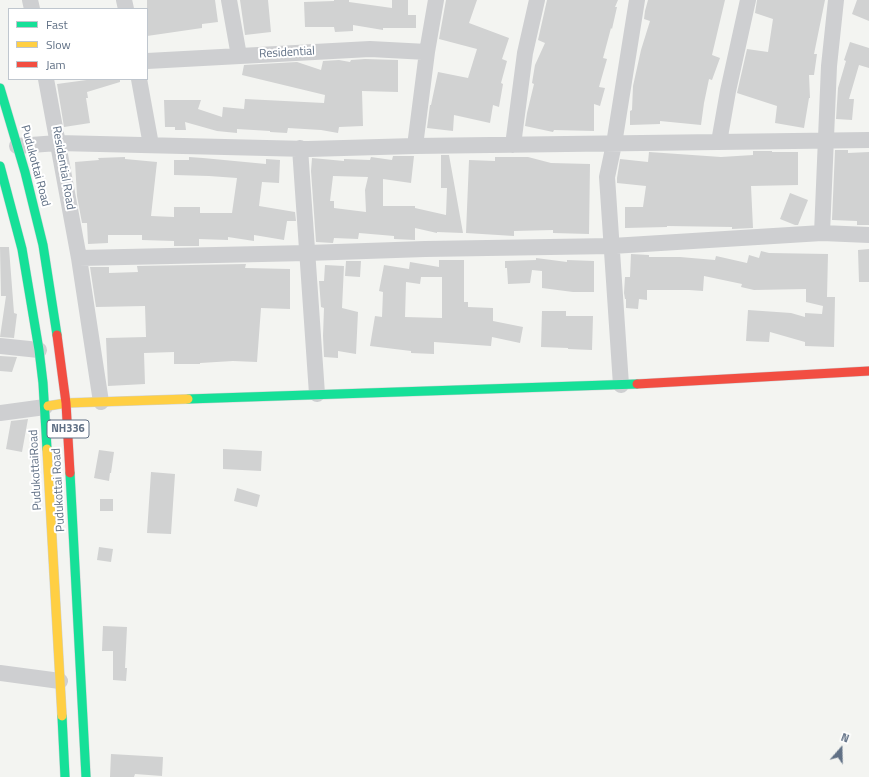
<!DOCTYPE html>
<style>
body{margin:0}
#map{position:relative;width:869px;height:777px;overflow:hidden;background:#f3f4f1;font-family:"Titillium Web",sans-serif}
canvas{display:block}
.legend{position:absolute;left:8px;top:8px;width:140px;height:72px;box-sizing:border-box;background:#fff;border:1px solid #bfc6ce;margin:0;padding:5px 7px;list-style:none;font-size:12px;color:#607085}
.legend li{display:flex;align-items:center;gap:8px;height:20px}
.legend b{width:20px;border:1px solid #bfc6ce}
.north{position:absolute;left:821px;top:729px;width:40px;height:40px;-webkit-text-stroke:3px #fff;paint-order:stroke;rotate:20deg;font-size:11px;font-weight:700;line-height:16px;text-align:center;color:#607085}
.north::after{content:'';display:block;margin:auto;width:14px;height:18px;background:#607085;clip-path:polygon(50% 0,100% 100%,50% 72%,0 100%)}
</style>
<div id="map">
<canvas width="869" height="777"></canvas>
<ul class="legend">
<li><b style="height:5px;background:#16e098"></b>Fast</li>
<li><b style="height:5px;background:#ffcf43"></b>Slow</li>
<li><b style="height:5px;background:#f24e42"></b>Jam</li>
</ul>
<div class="north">N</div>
</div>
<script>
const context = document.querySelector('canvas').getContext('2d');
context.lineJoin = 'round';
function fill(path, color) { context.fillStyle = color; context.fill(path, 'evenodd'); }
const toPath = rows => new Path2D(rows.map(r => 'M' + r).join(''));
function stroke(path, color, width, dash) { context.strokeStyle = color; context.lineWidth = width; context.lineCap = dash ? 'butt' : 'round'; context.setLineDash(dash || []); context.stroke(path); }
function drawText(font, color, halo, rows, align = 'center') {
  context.font = font + ' "Titillium Web",sans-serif'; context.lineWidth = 4; context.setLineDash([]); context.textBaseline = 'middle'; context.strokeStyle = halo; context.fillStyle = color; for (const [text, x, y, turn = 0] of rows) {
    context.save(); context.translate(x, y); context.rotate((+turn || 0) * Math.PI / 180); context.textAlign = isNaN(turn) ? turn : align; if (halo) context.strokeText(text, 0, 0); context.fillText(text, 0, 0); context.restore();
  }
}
const building = toPath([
 [147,0,215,0,218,22,202,24,202,28,147,36],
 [240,0,268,0,271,32,245,35],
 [334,0,349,0,349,2,392,8,392,0,408,0,408,15,416,15,416,28,383,28,383,30,353,25,353,31,335,32,334,27,305,27,304,2,334,1],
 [446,0,477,0,469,23,509,38,502,59,507,61,501,83,503,84,499,107,493,105,490,123,454,115,453,131,427,128,430,105,431,105,438,72,468,78,477,49,439,39],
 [547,0,618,0,615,7,617,7,612,29,611,28,603,58,607,59,599,87,605,88,600,106,594,104,594,131,554,130,553,132,525,126,527,113,534,84,532,83,535,65,545,43,538,40],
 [648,0,725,0,712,55,720,58,712,80,709,79,704,103,701,125,660,121,660,124,630,125,630,111,632,110,633,86,641,50,650,21,644,19,645,11],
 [757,0,825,0,814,54,817,54,814,75,809,75,810,98,809,98,804,128,775,123,777,106,737,93,747,49,768,52,773,19,755,13],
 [857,0,869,0,869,21,852,14],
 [850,42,869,48,869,68,859,65,849,99,854,99,852,120,836,119,838,88,846,61,844,60],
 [365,59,398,60,398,92,362,91,363,126,339,127,338,133,321,130,288,128,287,133,270,132,270,131,237,129,237,133,217,131,185,122,186,130,175,130,175,127,165,127,164,100,201,100,198,109,222,117,223,107,244,109,245,99,324,103,325,95,242,75,244,65,297,62,321,70,323,61,339,60,350,62,351,60],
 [94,79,120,79,120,82,87,92,88,98,86,98,90,123,64,127,57,84],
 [835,150,848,150,848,153,869,152,869,225,857,225,857,221,832,220],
 [753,151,772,151,772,152,798,152,798,185,751,186,753,228,732,229,732,227,667,226,667,227,625,228,625,207,643,207,646,186,617,183,617,178,620,159,648,162,649,152,721,157,753,155],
 [441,155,449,155,463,233,437,232,437,233,415,228,415,240,394,239,394,236,359,233,358,239,334,238,333,243,316,242,311,171,312,158,344,161,344,159,370,160,371,157,392,160,393,156,414,156,411,183,383,179,383,206,415,206,415,208,446,215,447,188,441,188],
 [333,176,368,177,365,190,366,212,334,208,334,201,330,201],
 [125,157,125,159,157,162,151,216,174,217,174,207,200,207,200,213,232,213,237,178,209,176,174,175,174,160,189,160,189,157,203,158,266,164,266,159,280,160,279,183,262,182,259,206,295,212,296,221,287,221,284,240,254,235,254,241,228,237,228,240,199,239,199,246,174,246,174,241,142,240,142,235,108,235,108,243,88,244,87,223,82,223,77,196,75,162,99,160,98,158],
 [495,157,528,157,551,163,590,164,589,234,553,233,553,230,514,231,514,236,466,233,469,160,495,161],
 [790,193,808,200,798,225,795,225,780,219],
 [0,247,9,247,9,248,14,313,17,314,14,338,0,337,6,296,1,296],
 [869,249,869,282,859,282,858,250],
 [761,251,769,253,828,254,827,297,835,297,834,347,805,346,805,342,770,332,769,342,746,341,748,310,791,313,805,317,805,313,822,314,823,306,806,302,806,289,754,290,741,287,742,284,704,276,703,291,689,290,647,290,647,300,639,299,638,309,626,308,626,299,625,299,624,293,625,277,630,277,631,254,649,255,649,257,680,257,715,260,716,256,747,263,749,255,759,258],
 [536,258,567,262,567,260,594,261,594,292,573,292,542,288,542,271,532,270,530,283,508,284,507,268,505,268,505,261,536,260],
 [439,260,464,260,464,302,468,302,468,307,493,308,493,321,523,327,520,343,492,337,491,346,434,342,434,354,411,353,411,351,370,346,375,316,382,317,383,292,379,291,384,265,409,269,410,262,439,267],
 [421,277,442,277,442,318,405,317,406,282,420,284],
 [346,261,361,261,360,277,345,276],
 [246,264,245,268,290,269,290,309,261,308,257,362,233,361,200,363,200,364,174,364,174,352,144,353,145,384,108,386,106,338,146,337,145,306,96,307,90,267,109,267,109,273,138,272,137,266],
 [325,265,344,266,342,308,358,312,356,354,338,351,338,358,324,357,323,336,324,308,321,307,319,281,324,281],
 [542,311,566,311,566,316,593,316,592,350,568,349,568,348,541,347],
 [0,356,17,357,12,372,0,371],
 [28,419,22,452,6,449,11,421],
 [223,449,262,451,261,471,223,469],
 [99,450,114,452,111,473,110,473,109,481,94,478],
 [151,472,175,474,171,534,147,533],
 [237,488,260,495,257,507,234,501],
 [100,499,113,499,113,511,100,511],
 [99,547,113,549,111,562,97,560],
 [103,626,127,627,125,668,127,668,126,681,113,680,113,651,102,651],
 [111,754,163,757,162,776,135,774,134,777,110,777]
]);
const street = toPath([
 [30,0,32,9],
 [124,0,126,9],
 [229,0,239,56],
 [147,61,370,49,427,52],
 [46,79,79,258,101,402],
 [139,79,151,145],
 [719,142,728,91,748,0],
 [513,145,525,53,537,0],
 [17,146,58,143,308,149,415,146,869,140],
 [415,146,427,52,436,0],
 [300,148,317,394],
 [822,233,829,66,836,0],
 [79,258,307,253,425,249,612,246,822,233,869,235],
 [0,346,39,350],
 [621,385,607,177,614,144,637,0],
 [0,413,45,407],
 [0,673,60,681]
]);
const fast = toPath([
 [0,88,25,172,43,245,57,335],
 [0,166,22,249,39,350,43,383,47,449],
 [188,399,637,384],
 [70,473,86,777],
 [62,716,65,777]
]);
const slow = toPath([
 [48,406,66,403,188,399],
 [47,449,62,716]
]);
const jam = toPath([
 [57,335,66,403,70,473],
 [637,384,869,371]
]);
const shields = [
 [68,429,42]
];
const shieldNames = [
 ["NH336",68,429]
];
const streetNames = [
 ["Residential",287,53,-3],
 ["Pudukottai Road",35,166,75],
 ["Residential Road",63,168,80],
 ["PudukottaiRoad",36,470,-93],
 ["Pudukottai Road",59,490,-93]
];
fill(building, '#d1d2d2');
stroke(fast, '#cfd2d3', 10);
stroke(slow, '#cfd2d3', 10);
stroke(jam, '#cfd2d3', 10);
stroke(street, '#cecfd1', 16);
stroke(fast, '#16e098', 9);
stroke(slow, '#ffcf43', 9);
stroke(jam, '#f24e42', 9);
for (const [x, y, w] of shields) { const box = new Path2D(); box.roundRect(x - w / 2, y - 9, w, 18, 3); context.fillStyle = '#fff'; context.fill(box); stroke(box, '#607085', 1); }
drawText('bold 11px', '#607085', null, shieldNames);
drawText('12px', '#607085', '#fff', streetNames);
</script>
